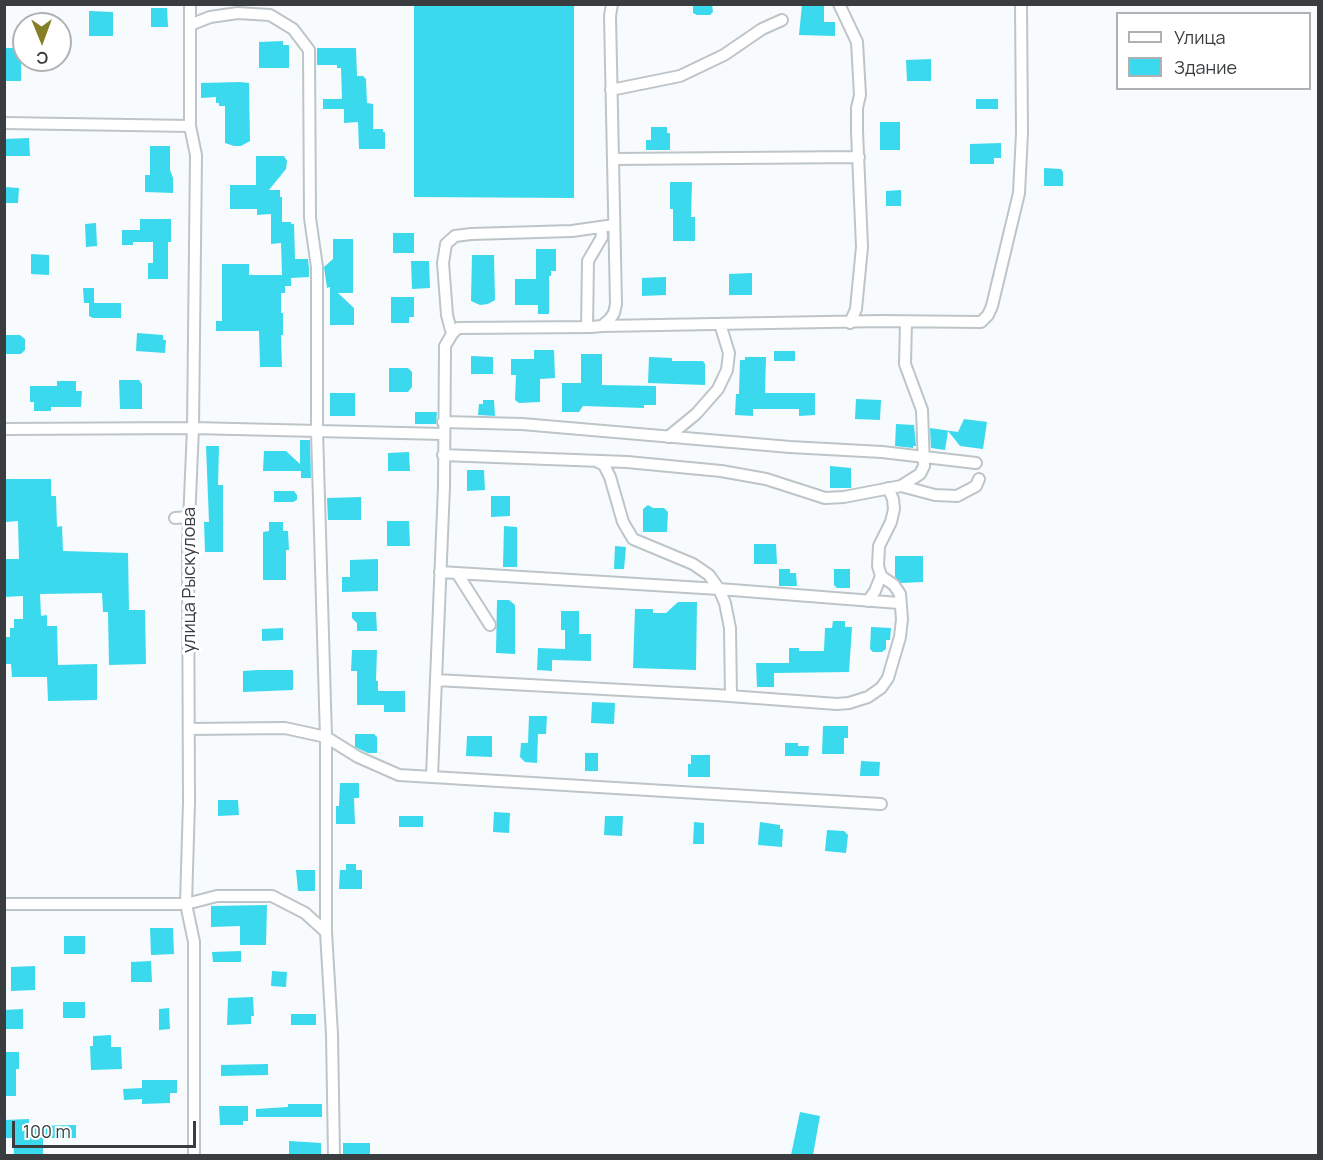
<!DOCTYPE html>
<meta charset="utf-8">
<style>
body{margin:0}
#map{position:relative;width:1323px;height:1160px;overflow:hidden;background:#f7fbfe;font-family:Manrope,sans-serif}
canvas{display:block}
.frame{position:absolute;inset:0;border:6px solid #3a3d3f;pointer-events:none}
.legend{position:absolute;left:1116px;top:12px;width:195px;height:78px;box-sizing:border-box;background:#fff;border:2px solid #b0b1b2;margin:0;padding:8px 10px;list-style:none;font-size:18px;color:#3a3d3f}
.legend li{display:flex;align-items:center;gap:12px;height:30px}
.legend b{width:30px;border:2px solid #b0b1b2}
.north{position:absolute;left:12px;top:12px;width:60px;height:60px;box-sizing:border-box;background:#fff;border:2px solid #b0b1b2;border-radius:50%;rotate:179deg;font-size:16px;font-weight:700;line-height:24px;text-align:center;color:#3a3d3f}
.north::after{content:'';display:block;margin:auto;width:21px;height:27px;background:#867f27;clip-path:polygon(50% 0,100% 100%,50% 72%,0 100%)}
.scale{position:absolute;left:12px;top:1121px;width:184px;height:27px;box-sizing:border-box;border:3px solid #3a3d3f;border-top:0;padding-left:8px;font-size:18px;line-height:21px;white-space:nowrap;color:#3a3d3f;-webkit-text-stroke:4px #fff;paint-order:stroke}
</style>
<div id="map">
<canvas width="1323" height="1160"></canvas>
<div class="frame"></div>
<ul class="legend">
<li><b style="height:8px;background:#fff"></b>Улица</li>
<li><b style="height:16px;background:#3ad9ed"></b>Здание</li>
</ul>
<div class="north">С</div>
<div class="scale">100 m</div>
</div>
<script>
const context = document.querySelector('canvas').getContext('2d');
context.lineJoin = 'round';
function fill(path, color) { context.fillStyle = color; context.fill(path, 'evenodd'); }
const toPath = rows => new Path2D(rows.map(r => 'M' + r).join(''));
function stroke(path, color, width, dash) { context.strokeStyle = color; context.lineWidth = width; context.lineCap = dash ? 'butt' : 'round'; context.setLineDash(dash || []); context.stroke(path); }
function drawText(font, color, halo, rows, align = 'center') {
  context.font = font + ' Manrope,sans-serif'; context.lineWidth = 6; context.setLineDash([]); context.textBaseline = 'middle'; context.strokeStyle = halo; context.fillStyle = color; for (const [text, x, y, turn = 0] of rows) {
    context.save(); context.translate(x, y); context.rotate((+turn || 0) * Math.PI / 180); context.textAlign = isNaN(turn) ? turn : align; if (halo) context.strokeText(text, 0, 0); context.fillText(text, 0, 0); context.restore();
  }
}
const building = toPath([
 [414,4,574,4,574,198,414,197],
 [693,4,712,4,713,12,710,15,697,15,693,13],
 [802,4,824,4,824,22,835,22,835,36,799,35],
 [151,8,167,8,168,27,151,27],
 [89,11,113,12,113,36,89,36],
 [283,41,283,45,289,45,289,68,259,68,259,42],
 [4,48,21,48,21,81,4,81],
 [317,48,356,48,357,76,363,76,366,79,367,103,373,104,373,129,383,129,383,132,385,132,385,149,359,149,358,122,344,123,344,109,323,109,323,99,342,99,341,68,337,68,337,65,317,65],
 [931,59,931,81,907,81,906,60],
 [240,82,249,83,250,141,241,146,234,146,225,143,225,106,219,106,219,103,216,103,216,97,201,98,201,83],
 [976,99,998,99,998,109,976,109],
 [880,122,900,122,900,150,880,150],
 [651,127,667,127,667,133,670,133,670,150,646,150,646,140,651,140],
 [29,138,30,156,4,156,4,139],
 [1001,143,1001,158,994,158,994,164,970,164,970,144],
 [150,146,170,146,170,170,173,178,173,193,145,192,145,175,150,175],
 [256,156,284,156,287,161,286,169,269,190,280,190,280,197,282,197,282,222,291,222,291,224,294,224,295,259,308,259,309,268,309,277,291,278,291,286,285,286,285,293,281,293,281,313,283,313,283,335,281,335,282,367,260,367,259,331,216,331,216,321,222,321,222,264,249,264,249,275,282,275,281,243,271,244,271,214,257,215,257,209,230,209,230,185,256,185],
 [1044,168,1061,169,1063,172,1063,186,1044,186],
 [670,182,692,182,691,217,695,217,695,241,673,241,673,209,670,209],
 [4,187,19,188,18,203,4,203],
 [901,190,901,206,886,206,886,191],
 [140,219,171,219,171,242,168,242,168,279,148,279,148,263,153,263,153,242,133,242,133,245,122,245,122,230,140,230],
 [96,223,97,246,86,247,85,224],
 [393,233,414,233,414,253,393,253],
 [333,239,353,239,353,293,338,293,354,308,354,325,330,325,330,287,327,288,324,267,333,259],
 [536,249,556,249,556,271,551,271,551,276,549,276,549,314,538,314,538,305,515,305,515,279,536,279],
 [31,254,49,255,49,275,31,274],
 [472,255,494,255,495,300,488,304,480,305,471,301],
 [411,261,429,261,430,288,412,289],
 [752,273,752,295,729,295,729,274],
 [666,277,666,295,642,296,642,278],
 [83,288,94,288,94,303,121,303,121,318,93,318,89,316,89,303,84,303],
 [391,297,414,297,414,317,409,317,409,323,391,323],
 [137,333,163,335,163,340,166,340,165,353,136,351],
 [4,335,20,335,25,339,25,350,21,354,4,354],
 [534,350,554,350,555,378,540,379,540,402,519,403,515,400,516,375,511,375,511,359,534,359],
 [774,351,795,351,795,361,774,361],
 [581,354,602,354,602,385,656,386,656,405,644,405,644,408,583,406,579,412,562,412,562,383,581,383],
 [471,356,493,357,493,374,471,374],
 [649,357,672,358,672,361,703,361,705,364,705,385,648,383],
 [745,357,766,357,765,393,815,393,815,415,799,416,799,409,753,409,753,416,735,415,736,394,739,394,740,360,745,360],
 [389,368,408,368,412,372,412,387,408,392,389,392],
 [119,380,139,380,142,384,142,409,120,409],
 [57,381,76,381,76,391,82,391,81,407,51,407,51,411,34,411,34,402,30,402,30,386,57,386],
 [330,393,355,393,355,416,330,416],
 [856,399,881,400,880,420,855,419],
 [483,400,494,400,495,416,478,415,479,404,483,404],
 [415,412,437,412,436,424,415,424],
 [964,419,987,422,983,449,960,446,948,431,945,450,931,448,930,428,958,432],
 [896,424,914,425,916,446,913,446,913,448,895,446],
 [300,440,310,440,311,478,301,478,301,471,263,471,264,451,286,451,300,464],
 [206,446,219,446,218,485,223,485,223,552,205,552,204,522,209,522],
 [409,452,410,471,388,471,388,453],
 [830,466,851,468,851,488,830,488],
 [467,470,484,470,485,490,467,491],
 [5,479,51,479,51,496,56,496,57,527,62,526,63,551,128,553,129,610,145,610,146,664,109,665,108,612,103,612,102,593,40,594,41,616,47,615,47,626,57,626,58,665,97,664,97,700,48,701,47,677,12,677,11,664,4,664,4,637,10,637,10,628,14,628,14,619,23,619,23,596,4,597,4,559,19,559,18,521,6,522],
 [274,491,294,491,297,495,297,500,293,502,274,502],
 [491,496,510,496,510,516,491,517],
 [361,497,361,520,328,520,327,498],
 [648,505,653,508,664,508,668,512,667,532,643,532,643,509],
 [387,521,409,521,410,546,387,546],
 [269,522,283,522,283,531,288,531,289,550,286,550,286,580,263,580,263,532,269,531],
 [504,526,517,527,517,567,503,567],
 [754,544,776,544,777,564,754,564],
 [615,546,626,547,624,569,614,569],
 [895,556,923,556,923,582,901,583,895,577],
 [378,559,378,591,342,592,342,577,350,577,350,560],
 [779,569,790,569,790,573,796,573,797,586,779,586],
 [834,569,850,569,850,588,837,588,834,585],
 [497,600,509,600,515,605,515,654,496,653],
 [678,602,697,602,696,670,633,668,635,609,653,609,653,613,666,613],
 [561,611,579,611,579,634,591,634,591,661,552,660,552,671,537,670,538,648,565,649,565,630,561,630],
 [352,612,376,612,377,631,357,631,357,623,352,618],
 [833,621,845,621,845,627,852,627,849,672,774,673,774,687,757,687,756,663,789,663,789,648,799,648,799,651,824,651,825,628,832,628],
 [871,627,891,628,890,640,886,640,886,649,882,652,873,652,870,649],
 [283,628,283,640,262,641,262,629],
 [352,650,377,650,376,681,378,681,378,691,405,691,405,712,384,712,384,705,357,705,357,671,351,671],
 [258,670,293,670,293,690,243,692,243,671],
 [592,702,615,703,614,724,591,723],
 [529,716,547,716,546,734,538,734,537,763,525,762,520,757,521,743,528,743],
 [823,726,848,726,848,738,844,738,844,754,822,754],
 [355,734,374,734,377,737,377,753,368,753,355,747],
 [467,736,492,736,492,757,466,756],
 [785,743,798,743,798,746,809,746,808,756,785,756],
 [585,753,598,753,598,771,585,771],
 [691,755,710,755,710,777,688,777,688,764,691,764],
 [861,761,880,762,879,776,860,776],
 [340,783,359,783,359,798,354,798,355,824,336,824,336,806,339,806],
 [218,800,238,800,239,815,218,816],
 [494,812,510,813,509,833,493,832],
 [399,816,423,816,423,827,399,827],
 [605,816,623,816,622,836,604,835],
 [694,822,704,823,704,844,693,844],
 [760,822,780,825,780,829,783,829,782,847,758,845],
 [827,830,844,831,848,835,846,853,825,851],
 [346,864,356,864,356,870,362,870,362,889,339,889,340,870,346,870],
 [296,870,315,870,315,891,298,891],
 [267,905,266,945,240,945,240,926,211,927,211,906],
 [150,928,173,928,174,954,151,955],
 [64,936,85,936,85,954,64,954],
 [241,951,241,962,213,962,212,952],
 [151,961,152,982,131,982,131,962],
 [35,966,35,990,11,991,11,967],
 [272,971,287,972,286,987,271,986],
 [253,997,254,1016,251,1016,251,1024,227,1025,228,998],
 [63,1002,85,1002,85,1018,63,1018],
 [169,1008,170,1029,159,1030,159,1009],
 [23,1009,23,1029,4,1029,4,1010],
 [291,1014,316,1014,316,1025,291,1025],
 [111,1035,111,1047,121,1047,122,1069,91,1070,90,1046,93,1046,93,1036],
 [5,1052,19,1052,19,1069,16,1069,16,1096,4,1096],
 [268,1064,268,1075,221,1076,221,1065],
 [142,1080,177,1080,177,1093,170,1093,170,1103,142,1104,142,1099,124,1100,123,1089,142,1088],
 [288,1104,322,1104,322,1117,256,1117,256,1109,288,1107],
 [219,1106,248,1106,248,1121,243,1121,243,1125,220,1125],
 [800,1112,820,1116,813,1155,791,1155],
 [29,1119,29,1126,76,1125,76,1138,43,1138,43,1155,14,1155,13,1138,4,1138,4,1120],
 [289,1141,321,1143,321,1155,289,1155],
 [343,1143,370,1143,370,1155,343,1155]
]);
const minor = toPath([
 [190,4,190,126,196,155,193,428,188,545,189,802,186,904,194,942,194,1156],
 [839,4,857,42,860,95,857,108,857,131,862,247,856,309,850,323],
 [190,25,210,17,238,13,270,15,293,29,309,50,310,218,317,267,317,431,326,737,326,932],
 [611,90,680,76,724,55,762,29,782,20],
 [4,123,190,126],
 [613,159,859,157],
 [603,326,881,321,981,322,988,315,992,306,1019,193,1022,133,1021,4],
 [587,327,588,261,602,237,601,227],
 [452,334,447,315,443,263,446,244,455,236,471,234,572,231,614,225],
 [443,422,522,424,790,447,882,452,976,463],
 [4,429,193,428,443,434],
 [668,437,696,414,718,389,727,370,729,353,720,324],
 [443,455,627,462,721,471,766,479,825,498,844,497,901,486,920,474,924,466,922,410,905,364,906,322],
 [596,461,604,465,610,477,623,522,633,539,693,564,709,575,719,589,725,603,730,628,731,696],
 [901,486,935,495,957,496,976,486,979,479],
 [175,518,189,517],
 [440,572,719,589,899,603],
 [457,573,490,625],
 [868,601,875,591,881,576],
 [436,680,716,695,837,704,849,703,868,697,881,688,888,678,900,637,902,619,900,594,894,585,881,576,878,566,879,546,891,522,894,509,893,499,888,488],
 [189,729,285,728,326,737,358,757,399,775,881,804],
 [432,776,444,487,445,346,452,334,458,328,591,327,602,326,610,319,614,313,616,304,610,16,612,4],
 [4,904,186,904,217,896,272,896,305,913,326,932,332,1034,334,1156]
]);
const streetNames = [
 ["улица Рыскулова",190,580,-90]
];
fill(building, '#3ad9ed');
stroke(minor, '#bdc5c9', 14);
stroke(minor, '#fff', 10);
drawText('18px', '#3a3d3f', '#fff', streetNames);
</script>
